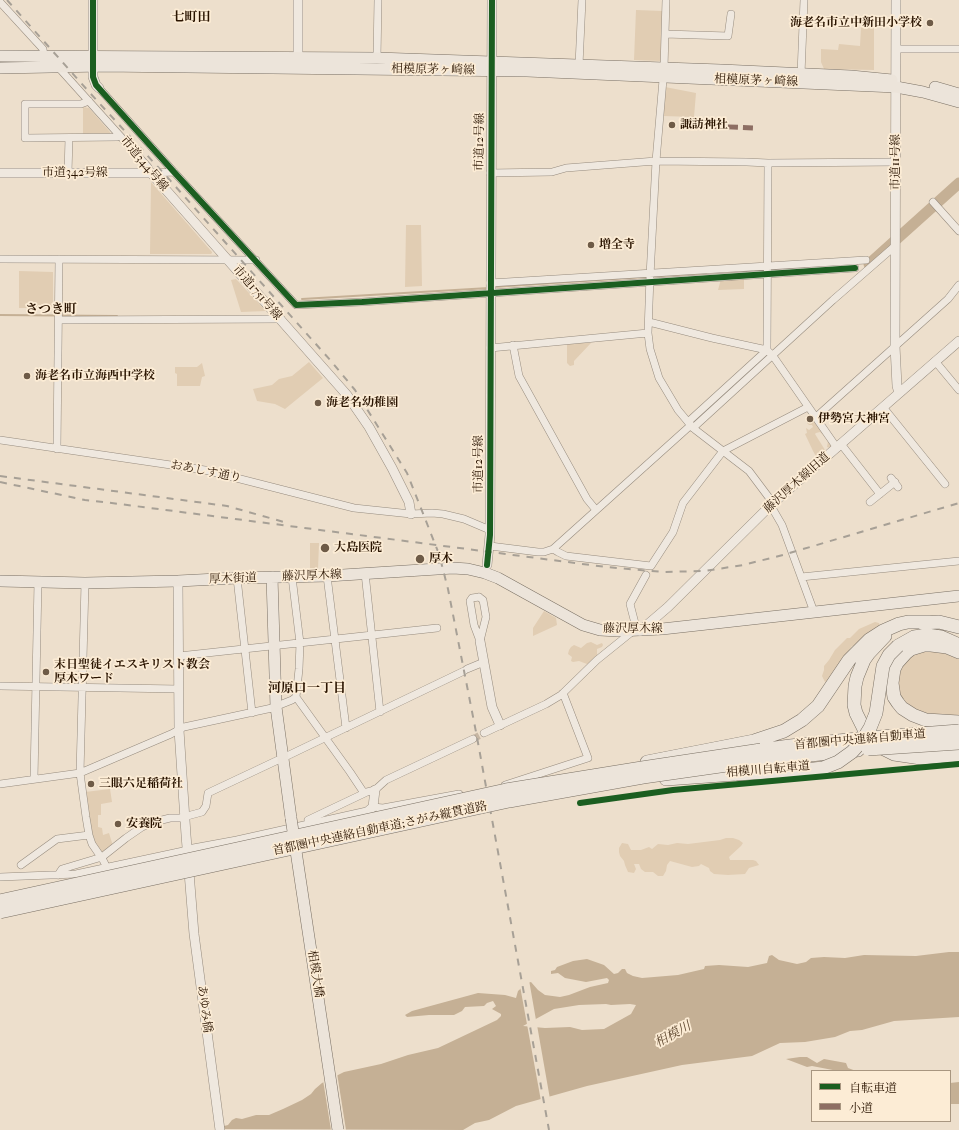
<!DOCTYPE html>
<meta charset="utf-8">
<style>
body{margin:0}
#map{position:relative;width:959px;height:1130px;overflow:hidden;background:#eddfcc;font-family:"IM FELL French Canon","Noto Serif JP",serif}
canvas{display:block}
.legend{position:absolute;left:811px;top:1070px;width:140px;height:52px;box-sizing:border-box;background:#fcecd5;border:1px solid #a89680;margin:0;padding:5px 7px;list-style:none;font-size:12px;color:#2a1400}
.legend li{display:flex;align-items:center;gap:8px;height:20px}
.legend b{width:20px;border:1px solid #a89680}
</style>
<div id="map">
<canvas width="959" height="1130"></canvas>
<ul class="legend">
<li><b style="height:5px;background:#1b5e20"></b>自転車道</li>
<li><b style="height:5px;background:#8d6e63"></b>小道</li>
</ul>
</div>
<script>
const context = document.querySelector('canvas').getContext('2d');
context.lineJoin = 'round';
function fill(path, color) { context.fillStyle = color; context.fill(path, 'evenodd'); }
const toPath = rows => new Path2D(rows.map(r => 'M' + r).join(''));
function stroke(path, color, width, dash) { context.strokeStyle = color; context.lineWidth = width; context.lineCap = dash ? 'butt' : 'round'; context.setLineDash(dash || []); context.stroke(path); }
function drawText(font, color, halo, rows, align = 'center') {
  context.font = font + ' "IM FELL French Canon","Noto Serif JP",serif'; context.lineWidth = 3.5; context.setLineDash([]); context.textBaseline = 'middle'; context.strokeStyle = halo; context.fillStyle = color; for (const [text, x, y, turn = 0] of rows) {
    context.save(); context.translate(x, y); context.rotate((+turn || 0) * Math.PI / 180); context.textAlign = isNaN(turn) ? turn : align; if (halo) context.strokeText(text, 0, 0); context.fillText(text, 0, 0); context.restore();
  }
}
const green = toPath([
 [636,10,663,11,661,61,634,60],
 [874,26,874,70,824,69,821,62,821,49,838,50,839,44,860,46,861,27],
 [665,87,696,93,694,117,663,116],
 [83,107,89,108,110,132,110,134,83,134],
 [151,182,212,252,212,253,211,254,150,254],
 [406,225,421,225,422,286,405,287],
 [19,271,53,272,53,308,19,308],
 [744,278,744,289,718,290,721,279],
 [236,279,266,311,241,312,231,280],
 [567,343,591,343,574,361,574,365,570,366,567,363],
 [309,362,323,378,285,409,275,404,257,401,253,389,272,385,279,379,292,376],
 [202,363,205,376,202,377,200,386,177,386,177,374,175,373,175,367,197,367],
 [814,419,832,446,830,448,827,447,828,441,825,437,820,432,816,433,815,434,825,450,817,458,813,451,805,434,807,433,806,428,809,430,813,427,812,425,809,425,807,423],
 [310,543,319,543,318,569,310,569],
 [544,611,556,618,557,625,533,636,533,628],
 [875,622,879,623,880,626,870,632,853,646,852,646,828,681,825,682,822,676,824,670,824,666,829,660,835,650,847,638,850,638,859,629],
 [591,642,597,645,602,643,603,645,602,647,597,649,597,656,591,663,587,664,579,661,573,662,571,661,572,657,568,654,569,650,571,647,574,645,581,648,587,643],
 [927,649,959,655,959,716,925,714,915,709,907,704,900,694,898,682,899,673,903,663,910,656],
 [110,789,112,802,101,804,101,815,98,815,98,827,102,828,103,835,109,833,113,846,102,854,94,842,91,831,85,792],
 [726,838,733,838,739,840,743,843,741,846,729,857,730,860,753,860,756,861,759,865,749,868,745,874,728,875,714,874,710,871,709,868,701,864,699,866,692,867,670,861,667,865,666,871,663,876,658,876,653,872,645,872,641,869,639,864,634,864,636,869,634,873,628,872,625,865,624,861,620,856,619,852,619,848,622,843,628,844,631,850,641,850,649,847,652,849,658,844,668,845,677,843,688,844,720,840]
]);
const water = toPath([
 [949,952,959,952,959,1017,894,1021,862,1030,850,1031,835,1037,805,1042,780,1043,752,1056,682,1065,587,1086,516,1106,489,1120,475,1123,463,1130,223,1129,224,1126,228,1125,232,1120,236,1118,242,1119,256,1115,269,1115,283,1109,302,1100,311,1094,315,1089,322,1083,344,1072,381,1064,408,1055,438,1048,497,1020,501,1016,501,1014,492,1009,496,1006,493,1001,487,1003,484,1006,465,1007,462,1011,454,1015,429,1015,407,1017,405,1015,412,1011,478,993,505,995,516,998,518,991,527,983,531,982,538,990,545,995,560,997,569,995,590,987,608,983,609,980,607,978,586,982,565,978,558,973,551,974,551,971,555,970,557,967,573,961,587,959,604,965,614,974,618,973,622,969,625,969,627,973,633,976,642,978,678,975,704,969,705,966,719,965,748,967,767,963,769,956,772,955,779,960,797,964,806,962,811,958,824,957,845,958,864,955,916,956],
 [606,1004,611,1005,630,1004,636,1005,631,1014,604,1029,582,1030,570,1027,545,1028,523,1026,554,1009,579,1005],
 [800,1057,807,1057,817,1063,824,1059,846,1063,848,1068,856,1071,838,1071,812,1066,807,1067,786,1059],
 [959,1082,959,1104,950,1104,950,1083]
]);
const pier = toPath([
 [529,980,536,1020,528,1024,537,1025,550,1099,541,1101,520,986,526,981],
 [337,1073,346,1130,331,1130,323,1080]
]);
const stream = toPath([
 [769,269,814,267],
 [493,287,706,273],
 [302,299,489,288],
 [0,315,117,316]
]);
const river = toPath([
 [869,264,959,183],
 [695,421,754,368]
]);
const minorTunnel = toPath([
 [473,739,484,733]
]);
const minor = toPath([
 [666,0,664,68,656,161,650,276,648,333,650,349,659,378,678,410,693,428,749,471,773,503],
 [0,2,43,49,44,57],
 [665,34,728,36,731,14],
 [896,49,959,49],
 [377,58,378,0],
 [579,65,582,0],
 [59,68,148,167,151,173,174,172],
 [801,74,804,0],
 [99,88,174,172,296,305,362,302,855,268],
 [89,101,81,104,25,104,25,138,117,137,120,136],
 [768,163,767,350,773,356,837,448],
 [68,173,69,138],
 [490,173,552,172,566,168,656,161,747,162,768,163,896,162],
 [933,202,959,231],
 [0,259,256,260],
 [490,283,866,260],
 [59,320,281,319],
 [649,322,712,338,767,350],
 [513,345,519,376,587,499,596,510],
 [490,348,648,333],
 [935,361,959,390],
 [883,407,945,484],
 [816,417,948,299,959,285],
 [688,422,767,350],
 [693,428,833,300,895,246],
 [0,440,205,470,354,508,411,514,432,513,443,514,464,519,490,530],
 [841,444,880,494],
 [57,449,59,259],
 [891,478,898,487],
 [870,502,895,482],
 [771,506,782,525,814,612],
 [490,546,538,552,544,552,553,549,691,425],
 [553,549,558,552,566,556,651,566,673,532,683,503,723,451,808,407],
 [365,573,380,712],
 [327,576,346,728],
 [292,577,300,643,299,669,296,697,350,772,364,793],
 [801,577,959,561],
 [237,578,252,713],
 [85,583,80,773,86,817,89,835,92,844,103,860,107,868],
 [479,597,483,600,486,617,480,641,474,625,470,601,472,598,479,597],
 [637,631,630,604,646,575],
 [179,656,437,628],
 [467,669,484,662],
 [0,686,179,689],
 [484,733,546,704,561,695,597,660,633,631],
 [287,756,464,671],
 [34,779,38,582],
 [0,784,80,773,171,734,184,727,272,708,292,700,296,697],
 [505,785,588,758,563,693],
 [373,807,383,808,459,794],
 [308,820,367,792,375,790,386,780,473,739],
 [21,865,57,839,89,835],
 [58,875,62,869,102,857,126,838,142,827,154,822,170,818,180,818,202,812,206,806,208,793,278,760],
 [0,877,76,874,188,850]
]);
const tertiary = toPath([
 [93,0,93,77,96,85,99,88],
 [896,0,895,346,897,386,899,393],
 [298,63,298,0],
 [0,173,151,173,347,395,369,427,392,468,409,502,411,514],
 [487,565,490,535,492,0],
 [178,581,179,730,186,835,194,934,220,1130],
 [640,631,668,607,773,503,959,341],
 [480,641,492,707,500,725],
 [188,850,237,841,367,812,373,807,375,790]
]);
const primary = toPath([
 [0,56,377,58,721,70,851,76,892,80],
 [0,68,102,66,527,71,896,87,923,92,959,102],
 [935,87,959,94],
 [272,577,276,707,291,818],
 [0,581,85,583,178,581,237,578,327,576,453,568,468,569,485,573,498,578,583,625,600,630,618,631,662,629,959,596]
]);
const motorway = toPath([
 [922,623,939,622,959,627],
 [885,636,869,653,864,660,857,677,855,686,854,705,856,713,864,729,868,736,880,747,894,754,921,758,959,755],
 [898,646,914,637,927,635,941,637,957,644],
 [959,652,947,647,931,645,924,645,911,649,906,653,897,663,894,669,892,683,894,697,898,703,902,708,913,715,926,720,959,722],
 [761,750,790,746,867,738],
 [762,760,858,750],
 [647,762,754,741,784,731,802,720,818,706,849,660,869,640,883,631,899,624,908,622,930,622],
 [666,779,736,774]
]);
const rail = toPath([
 [7,0,90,93,167,177,331,361,355,390,407,473,439,554,448,589,476,732,549,1130],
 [0,476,227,506,284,522],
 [0,482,85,500,104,502,606,567,663,572,705,571,743,565,783,555,959,503]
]);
const primaryBridge = toPath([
 [291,818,338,1130]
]);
const motorwayBridge = toPath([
 [867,738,959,731],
 [868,749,959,743],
 [736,774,805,770,823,768,838,762,852,752,862,741,870,728,876,713,883,666,889,655,898,646],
 [0,901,506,790,642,768,761,750],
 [0,912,509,801,643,777,762,760]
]);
const quiet = toPath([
 [683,125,755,128]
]);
const cycleway = toPath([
 [93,0,93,77,96,85,174,172,296,305,362,302,855,268],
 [487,565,490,535,492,0],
 [580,803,673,790,959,764]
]);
const markers = [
 [930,23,4,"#6e5b47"],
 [672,125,4,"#6e5b47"],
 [591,245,4,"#6e5b47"],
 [27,376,4,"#6e5b47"],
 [318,403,4,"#6e5b47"],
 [810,419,4,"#6e5b47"],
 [325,548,5,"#6e5b47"],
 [420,559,5,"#6e5b47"],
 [46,672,4,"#6e5b47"],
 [91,784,4,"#6e5b47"],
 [118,824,4,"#6e5b47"]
];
const poiNames = [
 ["海老名市立中新田小学校",922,23,"right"],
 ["諏訪神社",680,125],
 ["増全寺",599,245],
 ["海老名市立海西中学校",35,376],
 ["海老名幼稚園",326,403],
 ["伊勢宮大神宮",818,419],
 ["大島医院",334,548],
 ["厚木",429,559],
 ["末日聖徒イエスキリスト教会",54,665],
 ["厚木ワード",54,679],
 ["三眼六足稲荷社",99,784],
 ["安養院",126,824]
];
const streetNames = [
 ["相模原茅ヶ崎線",433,70,1],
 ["相模原茅ヶ崎線",756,81,2],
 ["市道12号線",480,142,-89],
 ["市道11号線",896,162,-90],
 ["市道344号線",144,164,50],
 ["市道342号線",75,173],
 ["市道1751号線",257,293,49],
 ["市道12号線",479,464,-90],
 ["おあしす通り",206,472,11],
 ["藤沢厚木線旧道",797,483,-42],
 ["藤沢厚木線",312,576,-2],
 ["厚木街道",233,579,-2],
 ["藤沢厚木線",633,629],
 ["首都圏中央連絡自動車道",860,740,-5],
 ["相模川自転車道",768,770,-5],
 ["首都圏中央連絡自動車道;さがみ縦貫道路",380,829,-12],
 ["相模大橋",315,974,81],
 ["あゆみ橋",204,1009,82]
];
const neighbourhoodNames = [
 ["七町田",191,18],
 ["さつき町",51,310],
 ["河原口一丁目",307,689]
];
const waterNames = [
 ["相模川",673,1035,-29]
];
fill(green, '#e1cdb3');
fill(water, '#c5b095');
fill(pier, '#eddfcc');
stroke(stream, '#c5b095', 2);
stroke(river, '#c5b095', 11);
stroke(minorTunnel, '#c6b6a3', 7, [7, 3.5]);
stroke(minor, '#968b7e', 8);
stroke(tertiary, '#968b7e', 10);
stroke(primary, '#7a7064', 12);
stroke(motorway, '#7a7064', 14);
stroke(minor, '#efe8df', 7);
stroke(tertiary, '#efe8df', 9);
stroke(primary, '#ece4da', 11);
stroke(motorway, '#ece4da', 13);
stroke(rail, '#a7a096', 2, [7, 7]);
stroke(primaryBridge, '#7a7064', 12, []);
stroke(motorwayBridge, '#7a7064', 14, []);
stroke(primaryBridge, '#ece4da', 11);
stroke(motorwayBridge, '#ece4da', 13);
stroke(quiet, '#8d6e63', 5, [10, 5]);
stroke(cycleway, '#1b5e20', 6);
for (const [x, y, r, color] of markers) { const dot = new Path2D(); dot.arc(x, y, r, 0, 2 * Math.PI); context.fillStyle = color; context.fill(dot); stroke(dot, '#fcecd5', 1.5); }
drawText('bold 12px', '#2a1400', '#fcecd5', poiNames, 'left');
drawText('12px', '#2a1400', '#fcecd5', streetNames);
drawText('bold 13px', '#2a1400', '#fcecd5', neighbourhoodNames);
drawText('italic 13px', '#614a32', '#fcecd5', waterNames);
</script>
